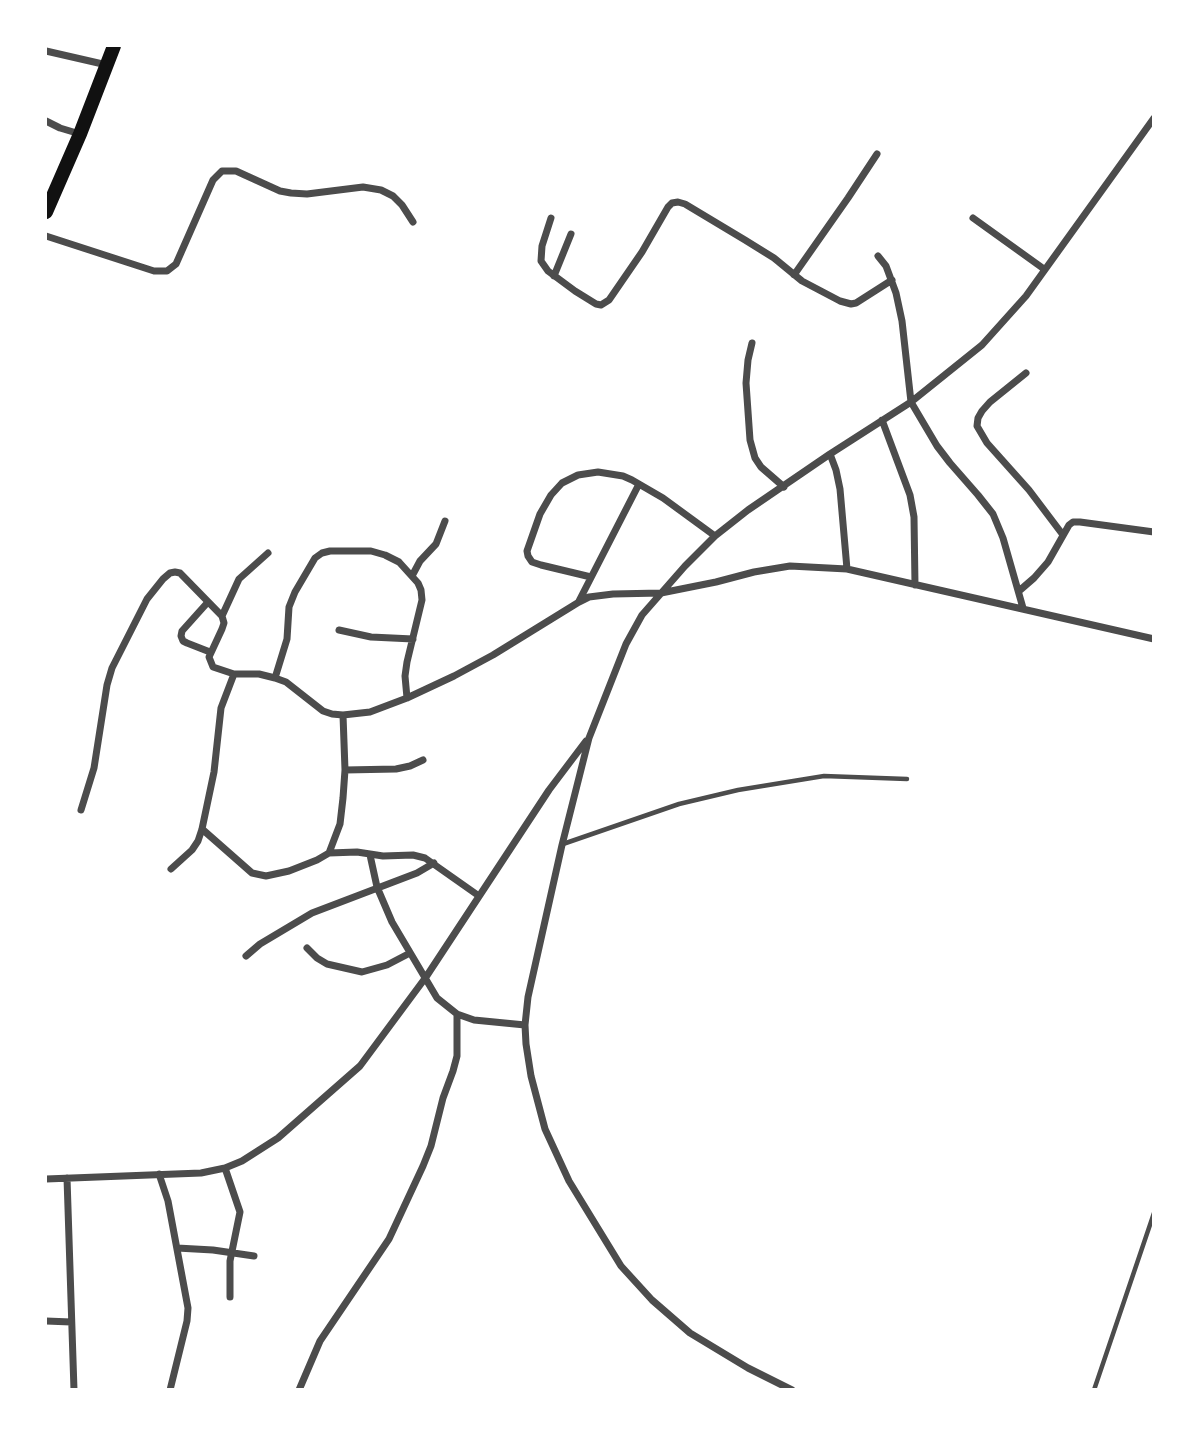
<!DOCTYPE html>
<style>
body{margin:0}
#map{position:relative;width:1199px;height:1435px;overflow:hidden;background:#fff;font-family:"Asap Condensed",sans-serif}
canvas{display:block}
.frame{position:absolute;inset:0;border:47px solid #fff;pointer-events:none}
</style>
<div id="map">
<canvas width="1199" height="1435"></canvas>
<div class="frame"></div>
</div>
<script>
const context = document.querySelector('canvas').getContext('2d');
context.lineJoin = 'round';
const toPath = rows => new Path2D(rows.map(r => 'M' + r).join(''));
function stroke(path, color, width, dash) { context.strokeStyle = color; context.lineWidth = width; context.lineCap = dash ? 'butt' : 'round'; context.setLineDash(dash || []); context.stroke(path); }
const service = toPath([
 [563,844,679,804,738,790,824,776,907,779],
 [1094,1390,1154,1213]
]);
const minor = toPath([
 [46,51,107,65],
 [46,121,60,128,80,134],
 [551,218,542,246,541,261,548,271,575,291,596,304,601,305,609,300,642,252,668,207,672,203,678,202,685,204,745,240,774,258,802,281,840,301,851,304,856,303,892,280],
 [973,218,1044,269],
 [46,236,154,271,167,271,176,264,213,180,222,171,236,171,280,191,291,193,307,194,363,187,381,190,393,196,402,205,413,222],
 [878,256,886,266,896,293,902,321,911,402,937,446,950,463,978,495,993,514,1003,538,1023,608],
 [794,275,848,198,877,154],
 [554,276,571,234],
 [752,343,748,360,746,383,750,440,755,458,761,467,784,487],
 [1026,373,990,402,982,411,978,418,977,426,987,443,1029,490,1063,535],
 [882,420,910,495,914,517,915,585],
 [830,454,836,470,840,489,847,569],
 [412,576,420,561,436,544,445,521],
 [591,577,541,565,532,562,528,556,527,551,540,514,551,495,562,483,578,475,598,472,623,476,632,480,663,498,715,536],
 [1019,591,1034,578,1048,562,1069,525,1073,522,1080,522,1154,532],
 [579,601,639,484],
 [208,602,182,631,181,636,183,641,187,643,210,652],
 [222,616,239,579,268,553],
 [339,630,371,637,413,639],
 [275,678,287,639,289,607,295,592,315,558,322,553,330,551,371,551,385,555,399,562,418,583,421,590,422,600,407,662,405,676,407,698],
 [345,770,396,769,410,766,423,760],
 [81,810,94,768,107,685,112,668,147,599,163,579,170,573,175,572,180,573,222,616,224,623,222,629,209,657,213,667,234,674,259,674,275,678,286,682,323,711,332,714,343,715,370,712,407,698,454,676,493,655,579,602,589,597,613,594,661,593,716,582,754,572,790,566,847,569,1154,639],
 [202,829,252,873,266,876,289,871,317,860,329,853,340,824,343,798,345,770,343,715],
 [329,853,357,852,383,856,413,855,425,858,479,896],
 [370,855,377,887,392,922,437,998,457,1014,474,1020,525,1025],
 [171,869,192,850,198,841,202,829,214,772,221,708,234,674],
 [307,948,317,958,327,964,362,972,387,965,410,953],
 [246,956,260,944,312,913,417,873,434,863],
 [225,1168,240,1212,230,1261,230,1297],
 [159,1174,168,1201,188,1308,187,1321,170,1390],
 [67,1178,74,1390],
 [46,1179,201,1173,225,1168,242,1161,278,1138,360,1066,426,977,549,790,586,741],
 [177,1248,213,1250,254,1256],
 [46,1321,71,1322],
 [299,1390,320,1341,389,1239,423,1166,431,1146,443,1098,453,1071,457,1056,457,1014],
 [792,1390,748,1368,690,1333,652,1300,621,1266,569,1181,545,1129,531,1076,526,1044,525,1025,528,997,562,845,589,738,626,644,642,615,685,566,715,536,748,510,830,454,911,402,982,345,1026,296,1154,118]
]);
const primary = toPath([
 [46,212,80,134,114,46]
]);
stroke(service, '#4c4c4c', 4.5);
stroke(minor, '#4c4c4c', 7);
stroke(primary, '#111', 14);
</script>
